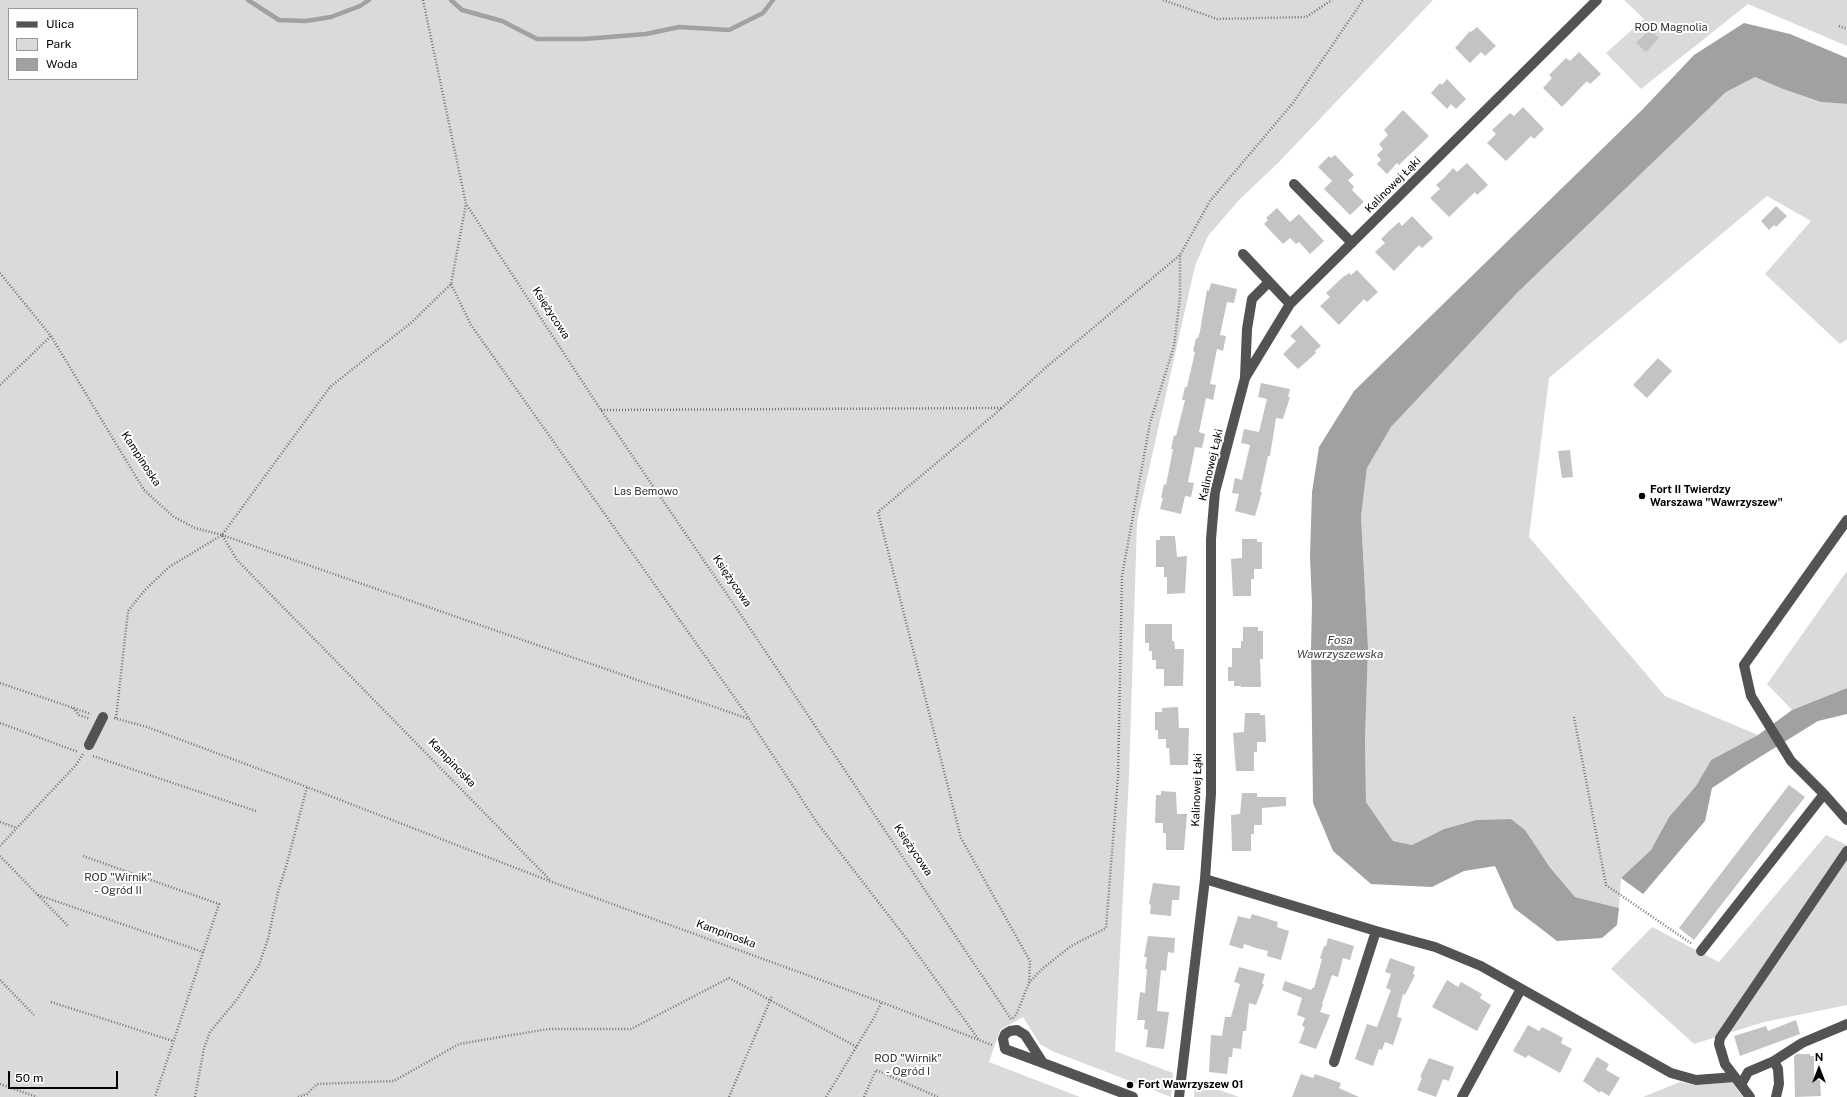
<!DOCTYPE html>
<meta charset="utf-8">
<style>
body{margin:0}
#map{position:relative;width:1847px;height:1097px;overflow:hidden;background:#fff;font-family:"Public Sans",sans-serif}
canvas{display:block}
.legend{position:absolute;left:8px;top:8px;width:130px;height:72px;box-sizing:border-box;background:#fff;border:1px solid #999;margin:0;padding:5px 7px;list-style:none;font-size:12px;color:#000}
.legend li{display:flex;align-items:center;gap:8px;height:20px}
.legend b{width:20px;border:1px solid #999}
.north{position:absolute;left:1799px;top:1049px;width:40px;height:40px;-webkit-text-stroke:3px #fff;paint-order:stroke;rotate:0deg;font-size:11px;font-weight:700;line-height:16px;text-align:center;color:#000}
.north::after{content:'';display:block;margin:auto;width:14px;height:18px;background:#000;clip-path:polygon(50% 0,100% 100%,50% 72%,0 100%)}
.scale{position:absolute;left:8px;top:1071px;width:110px;height:18px;box-sizing:border-box;border:2px solid #000;border-top:0;padding-left:5px;font-size:12px;line-height:14px;white-space:nowrap;color:#000;-webkit-text-stroke:3px #fff;paint-order:stroke}
</style>
<div id="map">
<canvas width="1847" height="1097"></canvas>
<ul class="legend">
<li><b style="height:5px;background:#535353"></b>Ulica</li>
<li><b style="height:11px;background:#dadada"></b>Park</li>
<li><b style="height:11px;background:#a1a1a1"></b>Woda</li>
</ul>
<div class="north">N</div>
<div class="scale">50 m</div>
</div>
<script>
const context = document.querySelector('canvas').getContext('2d');
context.lineJoin = 'round';
function fill(path, color) { context.fillStyle = color; context.fill(path, 'evenodd'); }
const toPath = rows => new Path2D(rows.map(r => 'M' + r).join(''));
function stroke(path, color, width, dash) { context.strokeStyle = color; context.lineWidth = width; context.lineCap = dash ? 'butt' : 'round'; context.setLineDash(dash || []); context.stroke(path); }
function drawText(font, color, halo, rows, align = 'center') {
  context.font = font + ' "Public Sans",sans-serif'; context.lineWidth = 4; context.setLineDash([]); context.textBaseline = 'middle'; context.strokeStyle = halo; context.fillStyle = color; for (const [text, x, y, turn = 0] of rows) {
    context.save(); context.translate(x, y); context.rotate((+turn || 0) * Math.PI / 180); context.textAlign = isNaN(turn) ? turn : align; if (halo) context.strokeText(text, 0, 0); context.fillText(text, 0, 0); context.restore();
  }
}
const green = toPath([
 [0,0,1433,0,1278,163,1239,200,1208,236,1195,266,1137,522,1129,777,1115,1051,1173,1073,1171,1097,1052,1051,1040,1044,1023,1017,1000,1030,989,1062,1080,1097,0,1097],
 [9,9,137,9,137,79,9,79],
 [1624,0,1847,0,1847,46,1748,4,1641,89,1606,53,1644,19],
 [1754,76,1783,89,1821,102,1847,104,1847,339,1840,344,1765,274,1811,221,1767,196,1549,378,1529,537,1665,696,1758,735,1711,760,1696,786,1669,817,1651,850,1621,878,1619,908,1575,897,1511,819,1476,820,1444,829,1412,845,1393,841,1366,802,1365,741,1368,646,1361,516,1367,468,1391,427,1518,292,1726,92],
 [1847,571,1847,688,1792,710,1767,684],
 [1826,835,1847,845,1847,1005,1764,1022,1694,1044,1611,969,1652,927,1719,962],
 [1195,1081,1239,1097,1194,1097],
 [1680,1082,1696,1085,1732,1082,1743,1097,1643,1097]
]);
const water = toPath([
 [1744,23,1790,34,1847,58,1847,104,1821,102,1783,89,1755,77,1726,92,1518,292,1391,427,1367,468,1361,516,1368,647,1365,741,1366,802,1393,841,1412,845,1444,829,1476,820,1511,819,1525,830,1549,866,1575,897,1619,908,1617,925,1602,938,1557,941,1514,908,1495,866,1464,871,1432,887,1371,884,1333,851,1313,803,1311,650,1312,604,1310,557,1312,492,1319,447,1354,391,1642,110,1694,55],
 [1847,688,1847,714,1818,721,1747,765,1712,788,1705,821,1643,894,1621,878,1651,850,1669,817,1696,786,1711,760,1758,735,1792,710]
]);
const stream = toPath([
 [248,0,279,20,306,21,331,17,360,6,369,0],
 [451,0,462,10,502,21,537,39,584,39,646,34,679,27,729,30,763,13,773,0]
]);
const building = toPath([
 [1477,27,1496,46,1485,56,1481,52,1470,63,1455,48,1470,31,1471,32],
 [1650,29,1659,38,1646,52,1636,43],
 [1579,52,1601,74,1590,84,1587,81,1562,107,1543,88,1552,78,1549,75,1566,58,1570,61],
 [1447,79,1466,99,1456,109,1451,104,1447,109,1431,93,1440,83,1442,85],
 [1523,107,1544,129,1534,139,1531,136,1506,161,1487,143,1496,134,1492,130,1510,113,1514,116],
 [1403,110,1429,136,1399,165,1397,163,1387,174,1377,164,1381,160,1377,155,1383,149,1379,144,1388,135,1384,130],
 [1335,155,1354,175,1348,180,1354,187,1352,190,1364,202,1350,215,1324,189,1332,181,1318,167,1329,156,1331,158],
 [1467,163,1488,185,1477,195,1475,192,1449,217,1430,198,1440,189,1436,185,1444,178,1453,168,1457,172],
 [1776,206,1787,216,1776,227,1774,225,1769,230,1761,221],
 [1277,208,1290,222,1299,214,1324,241,1310,254,1299,242,1296,244,1290,238,1283,244,1264,224,1268,220,1266,218],
 [1412,216,1433,238,1422,248,1419,245,1394,271,1375,252,1385,243,1381,239,1388,232,1399,222,1402,226],
 [1357,270,1378,292,1367,302,1364,299,1339,325,1320,306,1330,297,1326,293,1344,276,1345,276,1349,273,1351,275],
 [1211,283,1237,289,1234,303,1227,302,1220,335,1226,336,1223,351,1217,349,1210,384,1216,385,1213,400,1206,398,1199,432,1205,434,1202,448,1195,447,1188,482,1194,483,1191,497,1185,496,1181,514,1160,509,1163,498,1161,498,1164,484,1166,485,1173,449,1171,449,1174,435,1176,436,1185,400,1182,400,1185,387,1187,387,1195,352,1193,351,1196,338,1198,338,1200,331,1207,290,1209,291],
 [1301,325,1321,346,1315,351,1316,353,1298,369,1283,354,1296,341,1290,336],
 [1658,358,1672,371,1647,398,1633,385],
 [1261,383,1290,389,1288,397,1290,397,1283,419,1276,418,1270,456,1268,456,1262,484,1260,492,1262,492,1255,516,1235,511,1239,494,1232,493,1235,478,1242,480,1250,445,1241,443,1244,429,1259,432,1267,399,1258,397],
 [1570,450,1573,477,1562,478,1558,451],
 [1160,536,1175,536,1177,557,1187,556,1185,593,1167,594,1167,577,1164,577,1164,567,1156,567,1156,540,1160,540],
 [1242,539,1257,539,1257,542,1262,542,1262,569,1254,569,1254,579,1251,579,1251,596,1233,596,1231,559,1242,558],
 [1145,624,1172,624,1172,641,1174,641,1175,649,1184,649,1183,686,1164,686,1164,669,1156,669,1156,660,1152,660,1152,651,1149,651,1149,643,1145,643],
 [1243,627,1258,627,1258,631,1263,631,1263,659,1260,659,1261,687,1241,687,1241,686,1234,686,1234,681,1228,681,1228,667,1232,667,1232,648,1241,648,1241,641,1243,641],
 [1178,707,1179,728,1189,728,1188,765,1170,765,1169,748,1166,748,1166,739,1158,739,1158,730,1155,730,1155,712,1162,712,1162,708],
 [1245,713,1260,713,1260,715,1265,715,1266,742,1257,742,1257,752,1254,752,1254,771,1236,771,1233,733,1244,732],
 [1789,785,1805,797,1694,940,1679,928],
 [1161,791,1176,792,1177,814,1187,814,1184,850,1166,850,1166,833,1163,833,1163,823,1155,823,1156,795,1161,795],
 [1242,793,1257,793,1257,797,1286,797,1286,806,1262,808,1262,825,1254,825,1254,834,1251,834,1251,851,1232,851,1231,815,1240,814],
 [1153,883,1180,886,1179,900,1172,900,1171,916,1150,914,1151,905,1149,904],
 [1252,914,1278,922,1277,927,1289,931,1281,960,1267,956,1268,951,1256,948,1244,944,1243,949,1229,945,1238,916,1250,919],
 [1148,936,1175,938,1174,953,1168,952,1166,971,1161,970,1157,1011,1169,1012,1164,1049,1146,1047,1148,1030,1144,1029,1145,1020,1137,1020,1140,992,1145,993,1147,969,1145,969,1147,957,1144,957],
 [1328,938,1354,946,1350,960,1343,958,1338,977,1332,975,1322,1004,1323,1004,1320,1012,1330,1015,1316,1049,1299,1043,1305,1027,1302,1026,1305,1018,1297,1015,1302,998,1282,990,1285,981,1311,990,1312,988,1314,988,1322,959,1320,958,1324,946,1326,946],
 [1390,958,1415,967,1413,974,1415,975,1405,995,1403,994,1397,1017,1402,1018,1393,1045,1385,1042,1382,1050,1379,1049,1373,1066,1355,1059,1367,1024,1377,1027,1391,990,1386,988,1391,974,1385,972],
 [1239,967,1265,974,1262,984,1264,984,1256,1005,1249,1003,1246,1031,1243,1031,1241,1049,1233,1048,1232,1057,1229,1057,1227,1074,1209,1072,1211,1035,1222,1036,1225,1017,1231,1017,1240,984,1234,982],
 [1447,980,1458,987,1461,982,1482,994,1480,998,1491,1005,1477,1031,1432,1007],
 [1796,1020,1800,1034,1740,1056,1734,1036,1766,1026,1768,1031],
 [1528,1025,1539,1031,1542,1027,1554,1033,1563,1038,1561,1043,1572,1049,1560,1073,1528,1055,1526,1058,1513,1051],
 [1797,1054,1810,1054,1810,1056,1814,1056,1814,1080,1820,1080,1821,1096,1795,1097,1794,1056],
 [1597,1057,1609,1064,1606,1070,1620,1078,1609,1096,1601,1091,1600,1093,1583,1081],
 [1429,1058,1454,1067,1449,1081,1443,1079,1436,1097,1417,1090,1422,1078,1420,1077],
 [1301,1074,1313,1078,1315,1074,1341,1083,1339,1088,1359,1097,1292,1097]
]);
const path = toPath([
 [423,0,466,204,601,410,737,609,1011,1019],
 [1163,0,1217,19,1306,17,1332,0],
 [1839,26,1847,29],
 [0,273,51,336,144,490,174,517,195,528,222,535,237,560,550,880],
 [451,284,471,325,749,718],
 [0,385,51,336],
 [601,410,1002,408],
 [222,535,749,719,818,824,906,938,979,1040],
 [0,683,91,714],
 [73,708,79,715,90,719],
 [1574,717,1606,885,1692,944],
 [114,718,147,727,307,787,552,882,881,1002,992,1045],
 [116,718,128,611,145,590,169,567,222,535,330,387,412,322,451,284,466,204],
 [0,723,78,752],
 [93,756,256,811],
 [0,822,17,828],
 [0,846,76,765,83,754],
 [0,856,69,927],
 [83,856,219,904,155,1097],
 [38,895,203,952],
 [0,980,34,1015],
 [1029,983,1042,969,1071,946,1106,928,1118,777,1122,576,1150,423,1174,346,1180,297,1180,255],
 [51,1002,173,1041],
 [1013,1018,1016,1015,1029,983,1030,961,961,838,878,512,1002,408,1044,369,1180,255,1210,201,1293,103,1363,0],
 [0,1084,37,1097],
 [195,1097,204,1048,210,1032,238,998,259,965,268,939,278,892,287,863,307,787],
 [298,1097,307,1094,317,1084,394,1081,459,1044,548,1029,631,1029,729,978,857,1047],
 [729,1097,772,996],
 [826,1097,875,1016,881,1003],
 [864,1097,876,1070,938,1097]
]);
const minor = toPath([
 [1294,184,1352,243],
 [1243,254,1290,304],
 [1245,377,1247,329,1252,299,1269,282],
 [1847,520,1744,665,1751,696,1791,761,1824,794,1847,820],
 [89,745,103,717],
 [1205,879,1376,931,1435,947,1481,966,1671,1073,1696,1080,1735,1077],
 [1701,951,1824,794],
 [1774,1061,1802,1043,1847,1024],
 [1334,1062,1376,931],
 [1043,1063,1005,1049,1003,1039,1005,1034,1010,1031,1017,1030,1025,1035,1043,1063,1133,1097],
 [1741,1085,1748,1072,1774,1061,1778,1069,1779,1084,1776,1097],
 [1179,1097,1205,879,1211,794,1211,539,1215,492,1245,378,1290,304,1597,0],
 [1462,1097,1521,989],
 [1750,1097,1725,1064,1719,1044,1720,1038,1847,851]
]);
const markers = [
 [1642,496,4,"#000"],
 [1130,1085,4,"#000"]
];
const parkNames = [
 ["ROD Magnolia",1671,28],
 ["Las Bemowo",646,492],
 ["ROD \"Wirnik\"",118,878],
 ["- Ogród II",118,891],
 ["ROD \"Wirnik\"",908,1059],
 ["- Ogród I",908,1072]
];
const streetNames = [
 ["Kalinowej Łąki",1393,185,-45],
 ["Księżycowa",551,313,57],
 ["Kampinoska",141,459,57],
 ["Kalinowej Łąki",1211,465,-77],
 ["Księżycowa",732,581,56],
 ["Kampinoska",452,763,46],
 ["Kalinowej Łąki",1197,790,-88],
 ["Księżycowa",913,850,56],
 ["Kampinoska",726,934,20]
];
const poiNames = [
 ["Fort II Twierdzy",1650,490],
 ["Warszawa \"Wawrzyszew\"",1650,503],
 ["Fort Wawrzyszew 01",1138,1085]
];
const waterNames = [
 ["Fosa",1340,640],
 ["Wawrzyszewska",1340,654]
];
fill(green, '#dadada');
fill(water, '#a1a1a1');
stroke(stream, '#a1a1a1', 4.5);
fill(building, '#c3c3c3');
stroke(path, '#757575', 2.5, [1, 2]);
stroke(minor, '#535353', 10);
for (const [x, y, r, color] of markers) { const dot = new Path2D(); dot.arc(x, y, r, 0, 2 * Math.PI); context.fillStyle = color; context.fill(dot); stroke(dot, '#fff', 1.5); }
drawText('11px', '#313131', '#fff', parkNames);
drawText('11px', '#000', '#fff', streetNames);
drawText('bold 11px', '#000', '#fff', poiNames, 'left');
drawText('italic 12px', '#424242', '#fff', waterNames);
</script>
